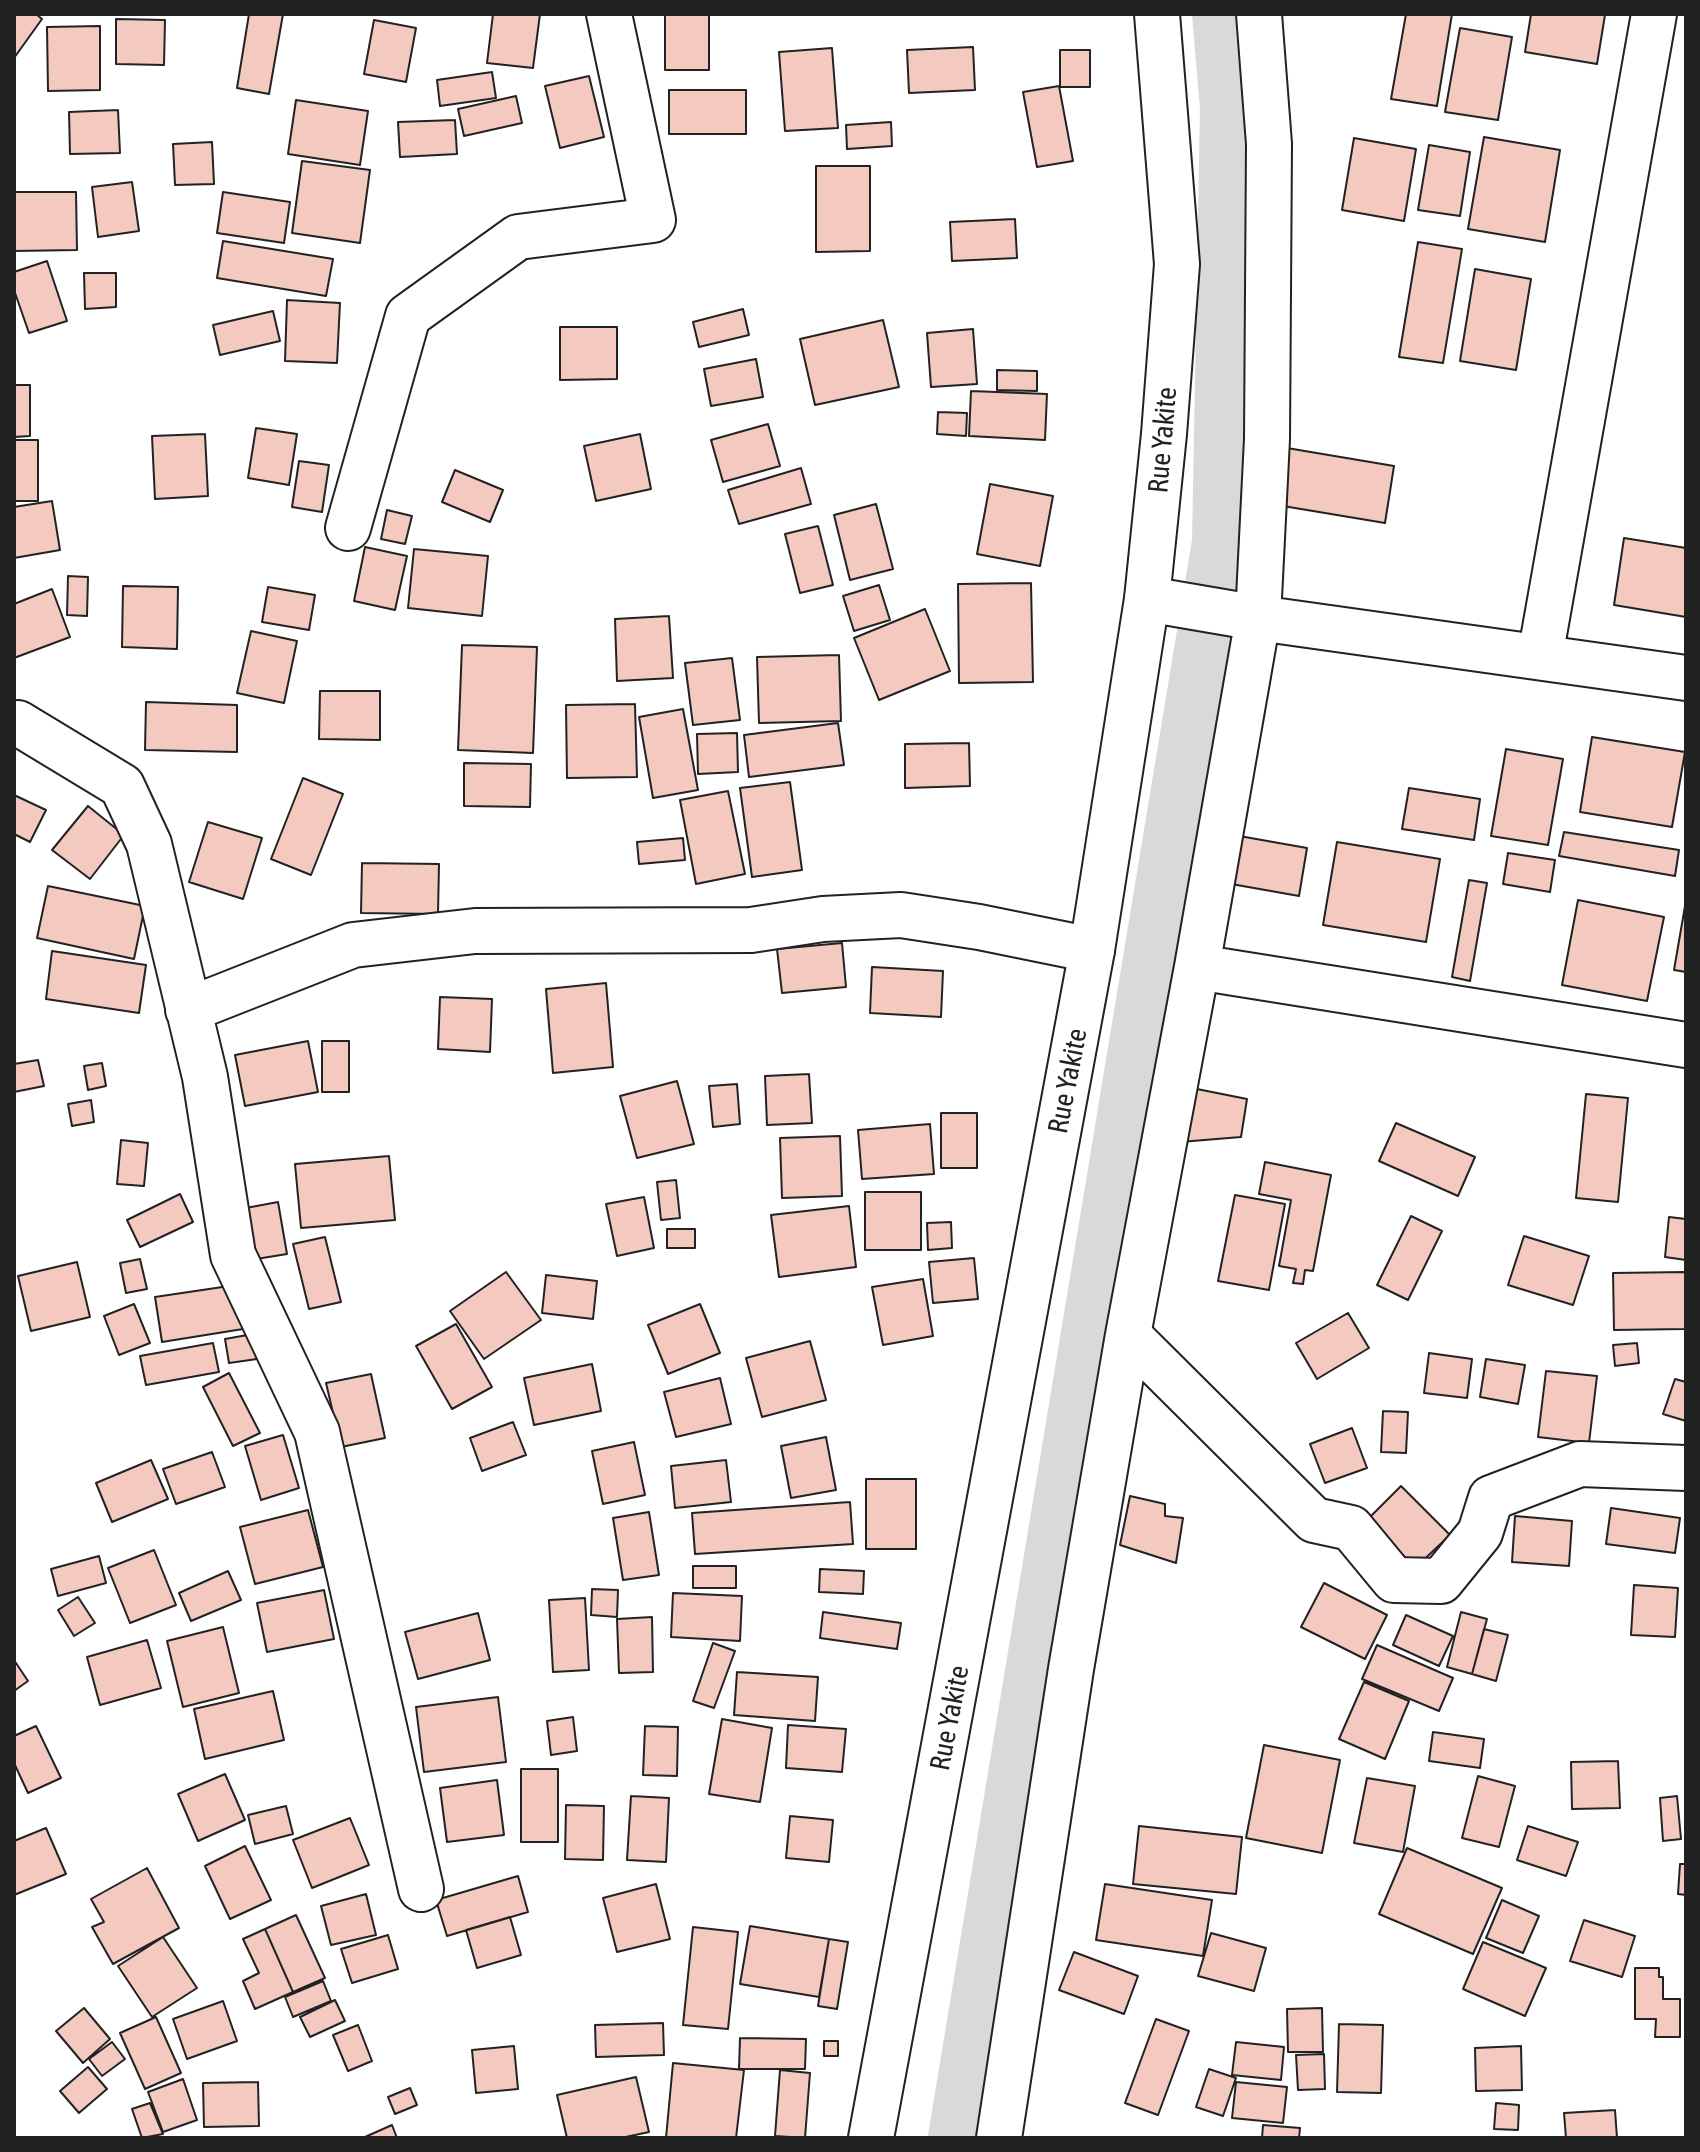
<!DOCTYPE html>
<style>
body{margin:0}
#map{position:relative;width:1700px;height:2152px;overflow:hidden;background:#fff;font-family:"Asap Condensed",sans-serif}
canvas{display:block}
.frame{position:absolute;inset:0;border:16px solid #222;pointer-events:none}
</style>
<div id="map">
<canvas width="1700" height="2152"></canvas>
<div class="frame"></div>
</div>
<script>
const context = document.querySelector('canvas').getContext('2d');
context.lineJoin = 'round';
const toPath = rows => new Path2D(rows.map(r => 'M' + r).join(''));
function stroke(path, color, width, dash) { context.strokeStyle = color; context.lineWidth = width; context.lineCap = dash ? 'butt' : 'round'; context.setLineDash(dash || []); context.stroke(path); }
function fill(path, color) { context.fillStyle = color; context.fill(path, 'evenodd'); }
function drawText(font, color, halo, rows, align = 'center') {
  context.font = font + ' "Asap Condensed",sans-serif'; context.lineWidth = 6; context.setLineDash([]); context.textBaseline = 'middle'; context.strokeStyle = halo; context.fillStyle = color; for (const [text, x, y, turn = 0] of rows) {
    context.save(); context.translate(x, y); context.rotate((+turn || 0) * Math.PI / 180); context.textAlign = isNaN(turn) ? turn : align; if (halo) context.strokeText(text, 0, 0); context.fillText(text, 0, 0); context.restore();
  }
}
const river = toPath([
 [964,2138,1228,543,1236,107,1228,14]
]);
const building = toPath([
 [14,14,36,14,42,19,14,58,14,14],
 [249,14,283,14,269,94,237,88,249,14],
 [493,14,540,14,533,68,487,63,493,14],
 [665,14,709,14,709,70,665,70,665,14],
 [1406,14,1452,14,1437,106,1391,99,1406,14],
 [1531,14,1605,15,1597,64,1525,52,1531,14],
 [116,19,165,20,164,65,116,64,116,19],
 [374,20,416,28,406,82,364,74,374,20],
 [100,26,100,90,48,91,47,27,100,26],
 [1460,28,1512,37,1498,120,1445,112,1460,28],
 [973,47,975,90,909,93,907,50,973,47],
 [832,48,838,128,785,131,779,52,832,48],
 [1060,50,1090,50,1090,87,1060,87,1060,50],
 [492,72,496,98,440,106,437,80,492,72],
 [589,76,604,137,560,148,545,86,589,76],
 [1059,86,1073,161,1037,167,1023,92,1059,86],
 [669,90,746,90,746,134,669,134,669,90],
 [516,96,522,123,464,136,458,109,516,96],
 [296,100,368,111,360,165,288,154,296,100],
 [118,110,120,153,70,154,69,112,118,110],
 [455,120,457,154,400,157,398,122,455,120],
 [891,122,892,146,847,149,846,125,891,122],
 [1484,137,1560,150,1545,242,1468,229,1484,137],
 [1354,138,1416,149,1404,221,1342,210,1354,138],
 [212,142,214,184,175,185,173,144,212,142],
 [1429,145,1470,152,1460,216,1418,210,1429,145],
 [302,161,370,170,360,243,292,233,302,161],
 [816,166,870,166,870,251,816,252,816,166],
 [132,182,139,231,98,237,92,187,132,182],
 [14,192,76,192,77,250,14,251,14,192],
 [223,192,290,202,284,243,217,233,223,192],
 [1015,219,1017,258,952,261,950,222,1015,219],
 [223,241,333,259,326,296,217,278,223,241],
 [1418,242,1462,249,1443,363,1399,357,1418,242],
 [47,261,67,321,29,333,14,290,14,272,47,261],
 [1475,269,1531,279,1516,370,1460,361,1475,269],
 [84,273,116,273,116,307,85,309,84,273],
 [287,300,340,303,337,363,285,361,287,300],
 [743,309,749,335,699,347,693,322,743,309],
 [273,311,280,341,220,355,213,325,273,311],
 [883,320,899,387,815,405,800,339,883,320],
 [560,327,617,327,617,379,560,380,560,327],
 [973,329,977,384,931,387,927,333,973,329],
 [756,359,763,397,711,406,704,369,756,359],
 [997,370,1037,371,1037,391,997,390,997,370],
 [14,385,30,385,30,436,14,437,14,385],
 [971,391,1047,394,1045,440,969,436,971,391],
 [938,412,967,413,966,436,937,434,938,412],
 [768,424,780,466,723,482,711,440,768,424],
 [256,428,297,434,289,485,248,478,256,428],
 [205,434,208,496,155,499,152,436,205,434],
 [640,434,651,489,596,501,584,446,640,434],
 [14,440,38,440,38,501,14,501,14,440],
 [1281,447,1394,466,1385,523,1271,504,1281,447],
 [299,461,329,465,322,512,292,507,299,461],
 [801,468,811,504,739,524,728,490,801,468],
 [455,470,503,490,490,522,442,502,455,470],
 [990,484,1053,496,1040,566,977,554,990,484],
 [52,501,60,550,14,558,14,507,52,501],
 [876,504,893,569,850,580,834,515,876,504],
 [387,510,412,516,405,544,381,539,387,510],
 [818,526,833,585,800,593,785,534,818,526],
 [1624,538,1686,548,1686,617,1614,605,1624,538],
 [365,547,407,556,395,610,354,601,365,547],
 [414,549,488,556,482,616,408,608,414,549],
 [68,576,88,577,87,616,67,615,68,576],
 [1031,583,1033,682,959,683,958,584,1031,583],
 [879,585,890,620,854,631,843,596,879,585],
 [123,586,178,587,177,649,122,647,123,586],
 [268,587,315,595,309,630,262,622,268,587],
 [52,589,70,637,14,658,14,604,52,589],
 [925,609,950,671,879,700,854,638,925,609],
 [669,616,673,678,617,681,615,619,669,616],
 [251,631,297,641,284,703,237,693,251,631],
 [462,645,537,647,533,753,458,750,462,645],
 [839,655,841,721,759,723,757,657,839,655],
 [732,658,740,720,693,725,685,663,732,658],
 [320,691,380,691,380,740,319,739,320,691],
 [146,702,237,705,237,752,145,750,146,702],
 [635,704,637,777,567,778,566,705,635,704],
 [683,709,698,790,653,798,639,717,683,709],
 [838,723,844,765,749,777,744,735,838,723],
 [737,733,738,772,698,774,697,734,737,733],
 [1592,737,1685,752,1672,827,1580,812,1592,737],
 [969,743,970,786,905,788,905,744,969,743],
 [1506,749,1563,759,1548,845,1491,836,1506,749],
 [464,763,531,764,530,807,464,806,464,763],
 [303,778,343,794,311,875,271,859,303,778],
 [790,782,802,870,752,877,740,788,790,782],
 [1409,788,1480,799,1474,840,1402,829,1409,788],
 [728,791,745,874,696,884,680,800,728,791],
 [14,795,46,810,30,842,14,834,14,795],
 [88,806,124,835,90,879,52,850,88,806],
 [208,822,262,838,243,899,189,882,208,822],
 [1564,832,1679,850,1675,876,1559,856,1564,832],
 [1228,834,1307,848,1299,896,1220,882,1228,834],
 [683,838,685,860,639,864,637,842,683,838],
 [1337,842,1440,859,1426,942,1323,925,1337,842],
 [1508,853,1555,860,1550,892,1503,884,1508,853],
 [362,863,439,864,438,914,361,913,362,863],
 [1469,880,1487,883,1470,981,1452,977,1469,880],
 [48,886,145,906,134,959,37,938,48,886],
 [1578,900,1664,917,1647,1001,1562,985,1578,900],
 [1685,906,1686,906,1686,972,1674,970,1685,906],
 [842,943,846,987,782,993,777,949,842,943],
 [52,951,146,965,139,1013,46,999,52,951],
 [872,967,943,971,941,1017,870,1013,872,967],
 [606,983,613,1067,553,1073,546,989,606,983],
 [440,997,492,999,490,1052,438,1049,440,997],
 [308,1041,318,1092,245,1106,235,1055,308,1041],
 [322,1041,349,1041,349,1092,322,1092,322,1041],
 [38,1060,44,1086,14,1092,14,1064,38,1060],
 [102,1063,106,1086,88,1090,84,1066,102,1063],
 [809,1074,812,1123,767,1125,765,1076,809,1074],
 [677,1081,694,1144,637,1158,620,1096,677,1081],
 [737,1084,740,1124,713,1127,709,1086,737,1084],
 [1182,1086,1247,1099,1241,1137,1180,1142,1182,1086],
 [1586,1094,1628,1098,1618,1202,1576,1198,1586,1094],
 [91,1100,94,1122,72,1126,68,1104,91,1100],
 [941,1113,977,1113,977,1168,941,1168,941,1113],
 [1396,1123,1475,1157,1458,1196,1379,1161,1396,1123],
 [930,1124,934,1174,862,1179,858,1130,930,1124],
 [840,1136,842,1196,782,1198,780,1138,840,1136],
 [121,1140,148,1143,144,1186,117,1184,121,1140],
 [389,1156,395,1220,301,1228,295,1164,389,1156],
 [1265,1162,1331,1175,1313,1271,1305,1270,1303,1284,1293,1283,1296,1269,1279,1266,1291,1200,1259,1194,1265,1162],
 [676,1180,680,1218,661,1220,657,1182,676,1180],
 [865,1192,921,1192,921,1250,865,1250,865,1192],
 [180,1194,193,1222,140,1247,127,1220,180,1194],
 [1235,1195,1285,1204,1269,1290,1218,1281,1235,1195],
 [644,1197,654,1248,617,1256,606,1204,644,1197],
 [278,1202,287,1254,244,1261,235,1210,278,1202],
 [849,1206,856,1267,779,1277,771,1215,849,1206],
 [1411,1216,1442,1231,1408,1300,1377,1285,1411,1216],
 [1669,1217,1686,1219,1686,1260,1665,1257,1669,1217],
 [951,1222,952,1248,928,1250,927,1223,951,1222],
 [667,1229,695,1229,695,1248,667,1248,667,1229],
 [1524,1236,1589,1256,1573,1305,1508,1285,1524,1236],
 [325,1237,341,1302,309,1309,293,1244,325,1237],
 [974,1258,978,1299,933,1303,929,1262,974,1258],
 [140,1259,147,1289,126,1293,120,1263,140,1259],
 [77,1262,90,1317,31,1331,18,1276,77,1262],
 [506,1272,541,1320,484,1359,450,1311,506,1272],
 [1686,1272,1686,1329,1614,1330,1613,1273,1686,1272],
 [546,1275,597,1281,593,1319,542,1313,546,1275],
 [923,1279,933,1336,883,1345,872,1287,923,1279],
 [236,1285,243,1329,162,1342,155,1297,236,1285],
 [134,1304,150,1343,119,1355,104,1316,134,1304],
 [700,1304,720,1353,668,1374,648,1325,700,1304],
 [1348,1313,1369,1348,1317,1379,1296,1343,1348,1313],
 [456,1324,492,1387,452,1409,416,1346,456,1324],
 [253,1334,257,1359,229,1363,225,1339,253,1334],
 [810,1341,826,1400,762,1417,746,1358,810,1341],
 [213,1343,219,1372,146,1385,140,1356,213,1343],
 [1637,1343,1639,1363,1615,1366,1613,1345,1637,1343],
 [1429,1353,1472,1359,1467,1398,1424,1393,1429,1353],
 [1486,1359,1525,1365,1518,1404,1480,1397,1486,1359],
 [592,1364,601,1411,534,1425,524,1378,592,1364],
 [1546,1371,1597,1376,1589,1443,1538,1437,1546,1371],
 [229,1373,260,1433,233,1446,203,1387,229,1373],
 [371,1374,385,1438,341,1447,326,1383,371,1374],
 [720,1378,731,1424,676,1437,664,1392,720,1378],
 [1675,1379,1686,1382,1686,1421,1663,1414,1675,1379],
 [1383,1411,1408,1412,1406,1453,1381,1452,1383,1411],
 [513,1422,526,1455,482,1471,470,1438,513,1422],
 [1352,1428,1367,1468,1325,1483,1310,1444,1352,1428],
 [283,1435,299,1488,261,1500,245,1446,283,1435],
 [826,1437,836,1490,791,1498,781,1446,826,1437],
 [634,1442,645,1495,603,1504,592,1451,634,1442],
 [212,1452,225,1487,176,1504,163,1469,212,1452],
 [151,1460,168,1499,112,1522,96,1483,151,1460],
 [726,1460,731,1502,675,1508,671,1466,726,1460],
 [866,1479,916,1479,916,1549,866,1549,866,1479],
 [1401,1486,1450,1535,1413,1570,1365,1522,1401,1486],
 [1130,1496,1165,1504,1165,1516,1183,1518,1176,1563,1120,1545,1130,1496],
 [850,1502,853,1544,695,1554,692,1513,850,1502],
 [1611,1508,1680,1518,1675,1553,1606,1544,1611,1508],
 [308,1510,323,1567,255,1584,240,1527,308,1510],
 [649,1512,659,1575,623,1580,613,1518,649,1512],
 [1515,1516,1572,1521,1569,1566,1512,1562,1515,1516],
 [154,1550,176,1605,130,1623,108,1568,154,1550],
 [99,1556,106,1583,58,1596,51,1569,99,1556],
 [693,1566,736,1566,736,1588,693,1588,693,1566],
 [820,1569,864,1571,863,1594,819,1592,820,1569],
 [228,1571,241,1600,191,1621,179,1593,228,1571],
 [1324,1583,1387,1615,1365,1659,1301,1627,1324,1583],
 [1634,1585,1678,1588,1675,1637,1631,1635,1634,1585],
 [592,1589,618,1590,617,1617,591,1615,592,1589],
 [324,1590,334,1639,267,1652,257,1603,324,1590],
 [673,1593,742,1596,740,1641,671,1637,673,1593],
 [78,1597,95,1623,74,1636,58,1610,78,1597],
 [585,1598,589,1670,553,1672,549,1600,585,1598],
 [823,1612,901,1623,897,1649,820,1638,823,1612],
 [1461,1612,1487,1619,1472,1674,1447,1667,1461,1612],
 [478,1613,490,1660,418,1679,405,1632,478,1613],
 [1406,1615,1453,1636,1439,1666,1393,1645,1406,1615],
 [652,1617,653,1672,619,1673,617,1619,652,1617],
 [223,1627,239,1693,183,1707,167,1641,223,1627],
 [1484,1629,1508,1635,1496,1681,1472,1674,1484,1629],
 [147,1640,161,1688,100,1705,87,1657,147,1640],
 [713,1643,735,1651,714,1708,693,1701,713,1643],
 [1377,1645,1453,1678,1439,1711,1362,1679,1377,1645],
 [14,1660,28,1681,14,1691,14,1660],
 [737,1672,818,1677,815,1721,734,1715,737,1672],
 [1364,1682,1409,1701,1385,1759,1339,1739,1364,1682],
 [273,1691,284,1740,205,1759,194,1709,273,1691],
 [498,1697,506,1762,424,1772,416,1707,498,1697],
 [573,1717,577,1751,551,1755,547,1721,573,1717],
 [722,1719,772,1728,760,1802,709,1794,722,1719],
 [788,1725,846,1729,842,1772,786,1768,788,1725],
 [36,1726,61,1778,28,1793,14,1763,14,1736,36,1726],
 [645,1726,678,1727,677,1776,643,1775,645,1726],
 [1433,1732,1484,1739,1480,1768,1429,1761,1433,1732],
 [1264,1745,1340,1760,1322,1853,1246,1838,1264,1745],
 [1618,1761,1620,1808,1572,1809,1571,1762,1618,1761],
 [521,1769,558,1769,558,1842,521,1842,521,1769],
 [225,1774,245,1820,198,1841,178,1794,225,1774],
 [1478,1776,1515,1786,1499,1847,1462,1838,1478,1776],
 [1367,1778,1415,1786,1403,1852,1354,1843,1367,1778],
 [497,1780,504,1835,447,1842,440,1788,497,1780],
 [631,1796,669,1798,666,1862,627,1860,631,1796],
 [1677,1796,1681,1839,1663,1841,1660,1798,1677,1796],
 [566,1805,604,1806,603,1860,565,1859,566,1805],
 [286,1806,293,1834,255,1844,248,1815,286,1806],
 [790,1816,833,1820,829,1862,786,1858,790,1816],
 [350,1818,369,1865,312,1888,293,1840,350,1818],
 [1139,1826,1242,1837,1236,1894,1133,1884,1139,1826],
 [1528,1826,1578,1842,1566,1876,1517,1860,1528,1826],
 [46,1828,66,1874,14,1895,14,1841,46,1828],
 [245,1846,271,1900,230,1919,205,1866,245,1846],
 [1407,1848,1502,1888,1473,1954,1379,1914,1407,1848],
 [1680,1864,1686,1864,1686,1895,1678,1894,1680,1864],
 [147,1868,179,1928,113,1964,92,1927,104,1922,91,1899,147,1868],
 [518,1876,528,1912,447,1936,436,1900,518,1876],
 [656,1884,670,1939,617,1952,603,1898,656,1884],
 [1105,1884,1212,1900,1203,1956,1096,1940,1105,1884],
 [366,1894,376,1935,331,1945,321,1906,366,1894],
 [1502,1900,1539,1916,1523,1953,1486,1938,1502,1900],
 [296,1915,325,1978,293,1992,265,1929,296,1915],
 [510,1917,521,1955,477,1968,466,1930,510,1917],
 [1584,1920,1635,1936,1622,1977,1570,1961,1584,1920],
 [750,1926,829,1939,819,1997,740,1984,750,1926],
 [693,1927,738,1932,728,2029,683,2025,693,1927],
 [265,1929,293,1992,255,2009,243,1981,259,1973,243,1939,265,1929],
 [1211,1933,1266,1948,1254,1991,1198,1976,1211,1933],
 [388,1935,398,1969,352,1983,341,1949,388,1935],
 [163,1937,197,1988,152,2017,118,1966,163,1937],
 [829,1939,848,1942,837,2009,818,2006,829,1939],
 [1483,1942,1546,1968,1525,2016,1463,1989,1483,1942],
 [1074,1952,1138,1976,1124,2014,1059,1990,1074,1952],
 [1635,1968,1659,1968,1659,1977,1663,1977,1663,1999,1680,1999,1680,2037,1655,2037,1656,2019,1635,2019,1635,1968],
 [323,1981,331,2001,293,2017,285,1997,323,1981],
 [335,2000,345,2021,310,2037,300,2017,335,2000],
 [223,2001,237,2041,187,2059,173,2019,223,2001],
 [84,2008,110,2039,83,2063,56,2031,84,2008],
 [1322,2008,1323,2052,1288,2052,1287,2009,1322,2008],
 [156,2017,181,2073,145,2089,120,2033,156,2017],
 [1156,2019,1189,2031,1158,2115,1125,2103,1156,2019],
 [663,2023,664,2055,596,2057,595,2025,663,2023],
 [1339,2024,1383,2025,1381,2093,1337,2092,1339,2024],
 [358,2025,372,2061,348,2071,333,2035,358,2025],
 [740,2038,806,2039,805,2069,739,2069,740,2038],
 [824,2041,838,2041,838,2056,824,2056,824,2041],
 [112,2042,125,2059,102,2076,89,2059,112,2042],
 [1236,2042,1284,2047,1281,2080,1232,2075,1236,2042],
 [514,2046,518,2089,476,2093,472,2050,514,2046],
 [1521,2046,1522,2090,1476,2091,1475,2048,1521,2046],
 [1324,2054,1325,2089,1298,2090,1296,2055,1324,2054],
 [673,2063,744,2070,736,2138,666,2138,673,2063],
 [88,2067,107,2089,79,2113,60,2091,88,2067],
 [1209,2069,1236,2078,1223,2116,1196,2107,1209,2069],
 [780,2070,810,2073,805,2138,775,2136,780,2070],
 [636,2077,649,2132,621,2138,567,2138,557,2095,636,2077],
 [183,2079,197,2120,163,2132,148,2092,183,2079],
 [258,2082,259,2126,204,2127,203,2083,258,2082],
 [1236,2082,1287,2087,1283,2123,1232,2118,1236,2082],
 [410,2088,417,2105,395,2114,388,2097,410,2088],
 [150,2103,163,2134,142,2138,132,2109,150,2103],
 [1496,2103,1519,2105,1518,2130,1494,2129,1496,2103],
 [1615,2110,1617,2138,1566,2138,1564,2113,1615,2110],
 [392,2125,397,2138,365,2138,365,2137,392,2125],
 [1263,2125,1300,2128,1299,2138,1262,2138,1263,2125]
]);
const minor = toPath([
 [348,528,408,316,518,237,653,220,609,14],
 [1147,599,1258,618,1686,678],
 [1540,657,1654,14],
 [14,724,18,723,122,786,149,844,205,1077,233,1255,317,1432,421,1889],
 [1197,967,1686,1045],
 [188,1010,353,945,475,931,751,930,823,919,901,915,979,927,1092,950],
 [1128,1335,1314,1520,1351,1528,1394,1580,1441,1581,1480,1533,1491,1498,1580,1464,1686,1468],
 [999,2138,1071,1669,1128,1335,1197,967,1258,618,1267,439,1269,144,1259,14]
]);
const major = toPath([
 [871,2138,1092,950,1147,599,1164,434,1177,264,1157,14]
]);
const streetNames = [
 ["Rue Yakite",1163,440,-85],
 ["Rue Yakite",1068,1081,-79],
 ["Rue Yakite",950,1718,-79]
];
stroke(river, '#d9d9d9', 72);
fill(building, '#f3c9c0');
stroke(building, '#222', 2);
stroke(minor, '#222', 48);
stroke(major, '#222', 48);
stroke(minor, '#fff', 44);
stroke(major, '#fff', 44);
drawText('28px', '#222', '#fff', streetNames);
</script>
